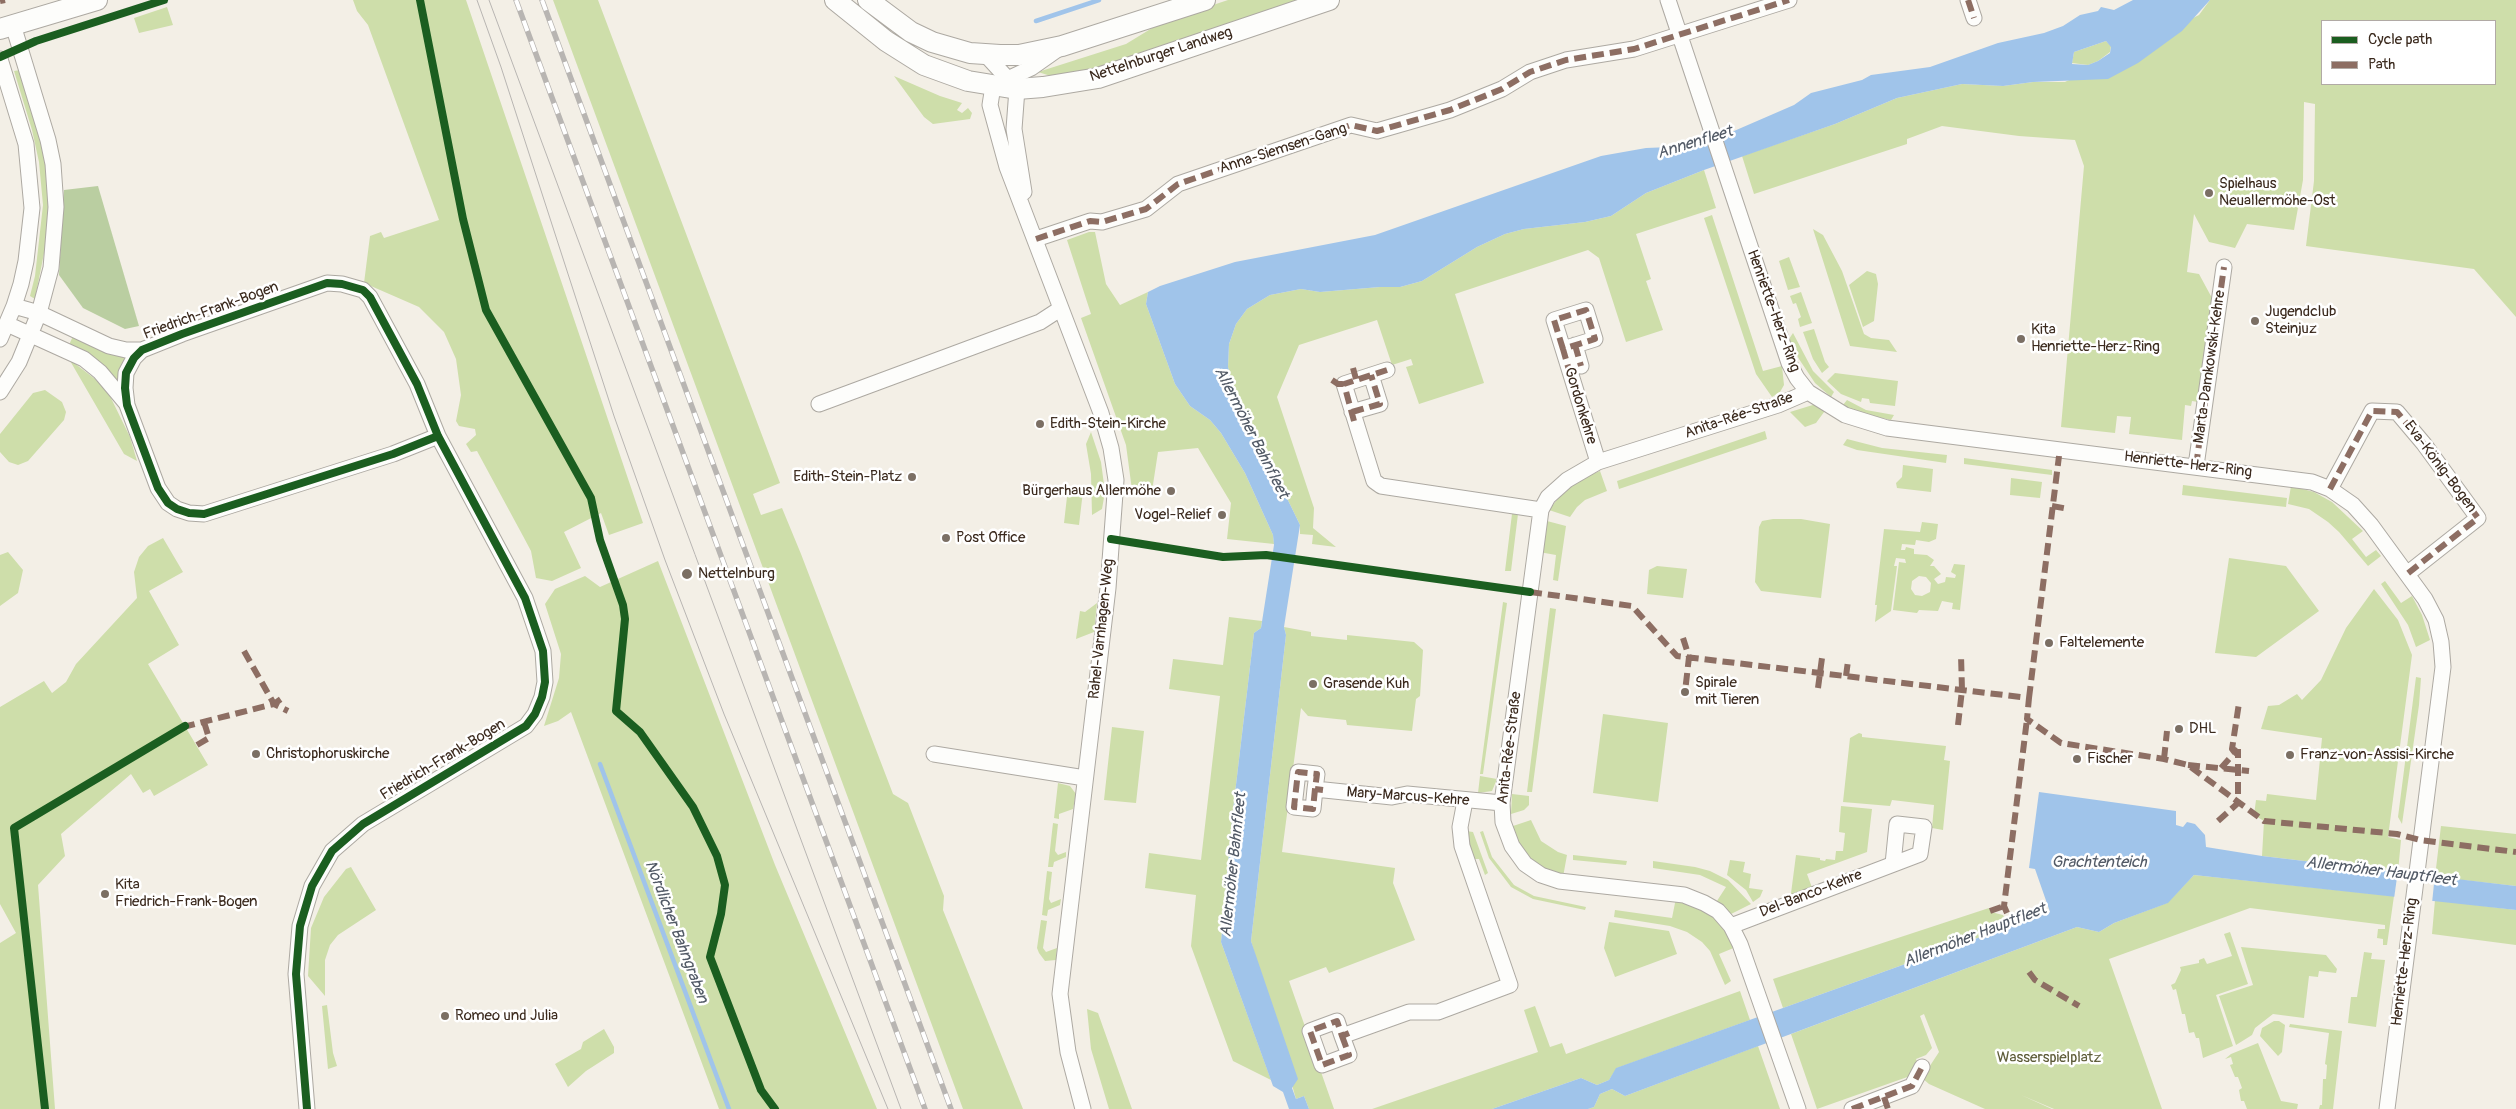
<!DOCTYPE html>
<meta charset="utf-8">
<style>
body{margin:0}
#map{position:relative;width:2516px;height:1109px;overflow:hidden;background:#f3efe6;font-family:Pangolin,sans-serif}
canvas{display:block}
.legend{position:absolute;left:2321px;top:20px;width:175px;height:65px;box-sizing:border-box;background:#fff;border:1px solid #b1aaa5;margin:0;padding:6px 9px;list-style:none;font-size:15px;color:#3b2a1e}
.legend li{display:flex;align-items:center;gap:10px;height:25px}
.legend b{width:25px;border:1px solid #b1aaa5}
</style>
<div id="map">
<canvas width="2516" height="1109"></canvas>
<ul class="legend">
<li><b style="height:6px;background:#1b5e20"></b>Cycle path</li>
<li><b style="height:6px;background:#8d6e63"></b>Path</li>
</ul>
</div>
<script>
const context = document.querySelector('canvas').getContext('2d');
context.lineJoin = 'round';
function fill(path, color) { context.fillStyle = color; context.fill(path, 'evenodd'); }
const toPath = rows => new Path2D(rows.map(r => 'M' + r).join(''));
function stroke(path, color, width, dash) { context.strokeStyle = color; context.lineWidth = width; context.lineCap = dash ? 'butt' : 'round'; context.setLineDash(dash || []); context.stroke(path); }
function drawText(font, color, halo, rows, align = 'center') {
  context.font = font + ' Pangolin,sans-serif'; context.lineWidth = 5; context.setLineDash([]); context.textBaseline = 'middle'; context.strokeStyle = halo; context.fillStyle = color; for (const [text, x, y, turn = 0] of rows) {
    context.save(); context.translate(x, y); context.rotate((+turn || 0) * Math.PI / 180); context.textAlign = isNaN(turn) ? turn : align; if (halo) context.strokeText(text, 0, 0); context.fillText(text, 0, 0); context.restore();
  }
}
const green = toPath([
 [353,0,466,0,643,523,609,535,601,513,564,532,581,568,552,581,536,578,531,551,523,536,477,451,471,452,466,444,476,435,475,429,459,426,456,421,461,395,456,359,444,332,419,307,364,283,370,236,381,232,384,238,439,220,368,25,357,11],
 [553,0,598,0,780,483,753,494,761,515,782,508,801,554,893,794,908,803,944,896,943,910,1023,1109,963,1109],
 [1228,0,1309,0,1098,68,1054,77,1038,72,1126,44,1162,22],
 [2210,0,2516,0,2516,317,2474,269,2306,246,2314,181,2315,104,2304,102,2303,180,2294,230,2247,224,2235,248,2209,242,2194,214,2187,272,2199,274,2212,298,2198,402,2192,401,2191,406,2185,405,2182,440,2129,434,2131,417,2117,416,2115,433,2061,427,2084,166,2075,140,2019,136,1942,126,1907,139,1907,144,1754,194,1742,156,1835,124,1897,98,1962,84,2003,86,2033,82,2065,82,2199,15],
 [2322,21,2495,21,2495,84,2322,84],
 [167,7,173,25,139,33,134,18],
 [2106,41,2111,46,2110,52,2098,61,2088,65,2072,63,2074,52],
 [20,70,38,128,45,163,49,207,45,248,35,299,30,296,35,276,43,205,39,162,32,130,14,71],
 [894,76,940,96,962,103,957,110,962,113,968,108,972,113,970,119,933,124,924,117],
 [1704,170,1716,208,1636,234,1651,279,1646,281,1663,330,1626,342,1599,258,1588,250,1455,294,1484,383,1419,404,1406,367,1413,365,1411,359,1392,365,1377,320,1299,345,1277,397,1314,508,1313,528,1336,547,1312,544,1313,535,1300,534,1300,525,1234,389,1228,367,1229,344,1236,324,1247,309,1270,295,1301,289,1320,292,1380,287,1400,287,1422,281,1477,247,1505,234,1524,229,1585,222,1611,216,1646,193],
 [1712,215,1763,371,1782,366,1784,385,1780,392,1772,397,1756,374,1704,218],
 [1813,229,1823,235,1842,271,1864,334,1871,338,1889,340,1897,352,1850,346],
 [1089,232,1095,232,1106,284,1120,305,1148,292,1146,304,1175,384,1190,406,1210,420,1221,433,1245,473,1273,535,1274,544,1227,539,1231,503,1198,448,1158,452,1152,491,1132,490,1126,445,1081,318,1091,314,1067,240],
 [1789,257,1800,287,1788,290,1779,261],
 [1867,271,1876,274,1878,284,1874,321,1863,327,1849,285],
 [1801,292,1812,323,1800,327,1798,319,1801,317,1796,303,1793,304,1790,296],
 [1814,329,1825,362,1829,367,1822,373,1813,359,1803,332],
 [1793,333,1813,371,1834,392,1831,397,1815,383,1799,359,1789,339],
 [73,336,127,358,117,381,69,345],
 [69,359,95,379,109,394,130,437,137,461,124,454],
 [1835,373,1898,381,1895,406,1870,403,1869,399,1862,398,1861,402,1841,394,1827,381],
 [45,390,62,402,66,412,64,420,28,461,18,465,9,462,0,452,0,434,33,393],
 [1847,400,1866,410,1894,415,1891,420,1854,412,1843,405],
 [1816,404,1827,408,1816,423,1805,427,1790,412],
 [1765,431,1767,439,1619,489,1617,481],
 [1091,432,1101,462,1105,492,1102,509,1092,515,1091,474,1086,444],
 [1847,439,1882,448,1947,455,1946,463,1857,450,1843,445],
 [1964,458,2052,470,2052,475,1964,464],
 [1903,465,1933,469,1931,492,1897,488,1896,483,1902,477],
 [1600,471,1607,491,1585,500,1577,507,1570,517,1549,510,1563,492,1583,478],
 [2011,478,2042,482,2040,498,2010,495],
 [2183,485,2287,498,2286,507,2182,495],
 [2291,486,2314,492,2332,502,2363,531,2352,539,2366,557,2376,550,2381,556,2368,566,2339,532,2328,522,2309,509,2288,504],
 [1068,488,1083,491,1079,525,1064,523],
 [1512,514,1518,514,1511,571,1505,571],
 [1773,519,1801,519,1830,524,1821,598,1761,591,1755,582,1759,527,1762,521],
 [1547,521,1566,526,1558,581,1553,580,1556,555,1539,552],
 [1922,522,1938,524,1936,539,1929,542,1916,540,1915,545,1902,544,1901,550,1905,550,1906,547,1914,549,1914,554,1927,555,1934,560,1930,566,1934,566,1941,574,1934,579,1938,584,1945,582,1946,577,1955,578,1956,575,1951,572,1954,564,1965,565,1960,610,1952,609,1953,603,1942,601,1938,611,1919,610,1917,613,1893,610,1899,562,1906,563,1905,559,1896,558,1894,566,1897,566,1891,611,1875,622,1877,605,1875,605,1884,529,1920,532],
 [1919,576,1926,577,1931,583,1930,592,1922,596,1915,595,1911,589,1912,581],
 [163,538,183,572,149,591,179,645,148,664,208,765,154,796,150,789,143,793,131,774,61,834,65,856,38,885,55,1109,0,1109,0,943,16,933,0,904,0,707,44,681,52,693,66,682,76,664,137,598,134,572,139,557,148,546],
 [8,552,23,570,18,593,0,606,0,555],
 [2229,558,2286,566,2319,611,2256,657,2215,653],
 [658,561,775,865,877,1109,719,1109,571,712,558,721,544,726,559,678,561,654,545,604,555,589,585,576,600,587],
 [1657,566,1687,569,1683,598,1647,594,1649,570],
 [2385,581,2401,603,2412,596,2422,615,2430,640,2416,647,2408,625,2381,584],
 [2374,589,2398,620,2412,655,2388,837,2401,840,2398,872,2262,856,2264,821,2254,815,2256,800,2266,801,2267,794,2316,800,2322,738,2261,729,2268,706,2279,705,2297,694,2302,700,2321,680,2346,628],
 [1503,602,1507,603,1483,774,1480,774],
 [1097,603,1094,632,1076,639,1080,611,1085,612],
 [1550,608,1556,609,1532,792,1527,792],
 [1229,617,1262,621,1261,628,1254,633,1233,810,1221,942,1271,1080,1233,1061,1191,946,1196,895,1145,888,1149,853,1201,860,1220,696,1169,689,1173,659,1223,665],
 [1284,627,1311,632,1311,636,1347,640,1347,635,1414,642,1423,650,1420,696,1416,699,1412,731,1347,725,1346,720,1308,716,1301,708,1282,852,1395,868,1393,883,1415,940,1329,973,1326,967,1289,981,1334,1109,1309,1109,1304,1096,1296,1099,1251,941,1286,635],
 [2416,677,2421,678,2419,705,2402,824,2398,817],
 [1603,714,1668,723,1658,802,1593,793],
 [1112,727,1144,731,1136,803,1104,800],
 [1859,733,1862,734,1862,737,1946,746,1944,760,1950,761,1943,830,1932,828,1934,805,1892,800,1890,806,1843,802,1850,738],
 [1480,776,1497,779,1492,791,1478,793],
 [1058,783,1070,786,1076,794,1073,809,1059,814,1059,819,1054,818],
 [1512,794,1529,796,1529,805,1524,810,1511,814],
 [1841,806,1872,809,1867,852,1807,874,1814,893,1790,901,1796,855,1820,858,1820,860,1825,861,1826,859,1835,860,1836,851,1843,851,1845,833,1839,832],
 [1531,820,1541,841,1558,852,1567,855,1563,877,1528,861,1510,827],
 [1053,823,1058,824,1055,851,1058,855,1066,852,1066,857,1054,862,1053,867,1048,867],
 [2441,826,2516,834,2516,886,2435,877],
 [1466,831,1473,832,1488,873,1485,875,1479,859,1472,859],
 [1483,831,1492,857,1514,885,1534,896,1586,907,1585,910,1533,899,1511,887,1489,858,1480,832],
 [1573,855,1627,861,1626,865,1573,860],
 [1730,860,1745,862,1743,872,1751,874,1749,888,1763,890,1760,897,1753,902,1746,890,1727,875],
 [1653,861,1695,867,1710,871,1728,880,1751,904,1731,914,1726,914,1715,904,1726,887,1700,875,1653,868],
 [351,867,376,910,338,935,330,945,325,960,325,996,308,976,311,928,324,897,346,869],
 [1047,871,1052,872,1049,899,1051,903,1061,899,1060,905,1048,910,1047,916,1042,915],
 [2194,875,2394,896,2387,945,2383,945,2383,939,2377,938,2378,929,2385,929,2385,925,2250,908,2109,959,2162,1109,2054,1109,2021,1095,2052,1109,1985,1109,1929,1084,1922,1078,1939,1052,1924,1014,1920,1016,1932,1048,1926,1055,1916,1059,1918,1065,1913,1075,1817,1109,1791,1034,2077,927,2099,932,2114,923,2167,903],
 [1676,898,1710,912,1727,928,1736,947,1719,954,1731,981,1725,985,1710,951,1702,942,1687,932,1670,926,1614,917,1615,910,1672,918],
 [2435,900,2516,910,2516,945,2432,934],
 [1989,908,1991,912,2003,915,2008,927,1783,1008,1773,979],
 [1041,920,1047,921,1043,948,1046,952,1057,948,1056,960,1045,961,1039,953,1037,948],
 [1609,922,1669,931,1677,954,1615,977,1604,948],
 [2230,932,2248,984,2216,995,2233,1046,2203,1058,2199,1038,2196,1038,2194,1032,2189,1033,2185,1014,2182,1014,2176,989,2173,990,2171,985,2175,983,2181,970,2180,967,2199,963,2199,960,2204,958,2207,964,2232,956,2224,934],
 [2241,947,2326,955,2337,969,2336,973,2319,971,2318,977,2309,976,2304,1018,2273,1014,2255,1028,2252,1035,2236,1045,2219,996,2253,985],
 [2364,952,2372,953,2371,959,2385,960,2376,1027,2348,1023,2351,997,2357,997],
 [1740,991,1750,1020,1617,1068,1609,1080,1597,1085,1581,1078,1492,1109,1372,1109,1538,1052,1524,1010,1535,1006,1550,1047,1562,1043,1566,1054],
 [327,1005,333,1053,337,1066,328,1069,322,1006],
 [1087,1009,1098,1013,1132,1109,1109,1109,1091,1049],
 [2274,1021,2279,1021,2285,1025,2282,1052,2278,1056,2260,1036,2262,1028],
 [2290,1024,2342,1031,2333,1109,2319,1109,2320,1105,2322,1105,2323,1079,2326,1079,2327,1065,2325,1064,2329,1033,2289,1027],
 [604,1029,614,1047,614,1053,586,1071,568,1087,555,1064,581,1049,583,1042],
 [2258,1043,2281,1101,2298,1104,2297,1109,2247,1109,2244,1101,2241,1101,2239,1090,2242,1088,2238,1077,2235,1077,2230,1065,2233,1064,2231,1057,2225,1059,2231,1054],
 [1758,1046,1780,1109,1588,1109,1594,1107,1600,1094,1612,1089,1625,1096]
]);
const forest = toPath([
 [98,186,139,326,125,329,83,308,59,275,64,190]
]);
const water = toPath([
 [2133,0,2210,0,2182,31,2138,63,2108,79,2033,82,2003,86,1962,84,1897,98,1835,124,1704,170,1646,193,1611,216,1585,222,1524,229,1505,234,1477,247,1422,281,1400,287,1380,287,1320,292,1301,289,1270,295,1247,309,1236,324,1229,344,1228,367,1234,389,1300,525,1284,627,1286,635,1251,941,1298,1079,1292,1088,1296,1099,1304,1096,1309,1109,1289,1109,1283,1092,1273,1086,1221,942,1233,810,1254,633,1261,628,1274,545,1273,535,1245,473,1221,433,1210,420,1190,406,1175,384,1146,304,1148,292,1160,286,1235,262,1375,235,1601,156,1646,148,1695,146,1734,131,1794,105,1811,93,1862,80,1871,75,1930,67,1998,43,2044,33,2063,26,2080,15,2098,11,2101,7,2114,10],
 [2106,41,2111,47,2110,53,2098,61,2088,65,2072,64,2074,52],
 [2039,792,2176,811,2176,825,2183,827,2187,822,2195,824,2205,835,2206,847,2262,856,2516,886,2516,910,2194,875,2168,903,2114,923,2099,932,2077,927,1625,1096,1612,1089,1600,1094,1594,1107,1588,1109,1492,1109,1581,1078,1597,1085,1609,1080,1616,1068,2050,912,2035,869,2029,868]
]);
const pier = toPath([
 [2398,870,2435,874,2432,903,2394,899]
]);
const stream = toPath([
 [1036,21,1099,0],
 [600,764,729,1109]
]);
const minor = toPath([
 [1668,0,1789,363,1797,378,1808,392,1845,415,1887,428,2312,482,2330,489,2353,505,2371,525,2425,599,2436,620,2441,642,2443,667,2387,1109],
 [1968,0,1974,18],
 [1058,49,1031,68,993,86,990,105,1007,167,1101,413,1111,448,1116,480,1108,588,1060,994,1068,1052,1083,1109],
 [985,54,1017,89,1014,129,1024,192],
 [0,59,26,144,32,208,26,261,21,284,14,306,0,339],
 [1036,239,1090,221,1102,222,1146,209,1178,184,1351,125,1377,131,1450,110,1502,89,1530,72,1566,60,1634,49,1789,0],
 [14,306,39,313,109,346,126,350,142,350],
 [7,324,84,359,100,372,126,403],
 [1575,345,1581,366],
 [1563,349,1554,320,1586,310,1595,339,1563,349,1598,462],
 [1387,370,1344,384,1374,481,1381,486,1541,510],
 [0,392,19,362,39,313,51,268,56,207,53,164,48,140,13,25],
 [819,404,1040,322,1060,309],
 [1352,412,1380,404,1371,375],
 [2196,466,2224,267],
 [2330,489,2372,411,2397,412,2424,444,2478,518,2407,574],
 [934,754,1085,778],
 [1315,789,1313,809,1294,807,1298,772,1317,774,1315,789,1392,797,1407,794,1502,803],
 [1731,926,1920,854,1924,827,1897,824,1893,864],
 [1342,1036,1349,1055,1322,1065,1310,1031,1337,1021,1342,1036,1409,1012,1438,1012,1510,985,1462,846,1460,827,1465,801],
 [307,1109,296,974,300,926,312,886,332,851,363,824,526,726,535,714,542,697,545,682,543,651,525,598,438,436,417,384,370,297,363,290,342,284,327,283,182,334,142,350,134,358,126,373,125,388,127,405,158,488,168,503,177,509,189,513,204,514,393,454,438,436],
 [1798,1109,1740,944,1731,926,1718,911,1704,903,1684,895,1559,881,1541,875,1525,864,1512,846,1503,822,1502,803,1541,510,1548,497,1567,480,1598,462,1778,405,1808,392],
 [1852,1109,1912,1086,1922,1067]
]);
const major = toPath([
 [835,0,886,41,924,65,968,81,1017,89,1043,87,1098,78,1329,0],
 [868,0,911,32,932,42,970,53,1000,55,1019,55,1062,46,1205,0],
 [0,29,97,0]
]);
const tram = toPath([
 [477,0,501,67,614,416,665,560,724,714,888,1109],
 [489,0,901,1109]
]);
const rail = toPath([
 [516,0,925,1109],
 [542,0,951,1109]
]);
const quiet = toPath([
 [1968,0,1974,18],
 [0,1,5,0],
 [1036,239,1090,221,1102,222,1146,209,1178,184,1351,125,1377,131,1450,110,1502,89,1530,72,1566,60,1634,49,1789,0],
 [1575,345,1581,366],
 [1563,349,1554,320,1586,310,1595,339,1563,349,1569,370],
 [1353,368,1356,379],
 [1332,380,1338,384,1344,384],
 [1352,412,1380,404,1371,375],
 [1354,421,1344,384,1387,370],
 [2196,466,2224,267],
 [2330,489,2372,411,2397,412,2424,444,2478,518,2407,574],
 [2052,506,2069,509],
 [1530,592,1632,606,1677,656,2029,698,2027,719,2061,743,2164,759,2188,765,2264,821,2397,834,2420,840,2516,852],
 [1683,638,1689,657,1685,692],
 [244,651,274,704,288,711],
 [1846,676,1848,661],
 [1818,688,1822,658],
 [2029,698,2059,456],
 [1958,725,1962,690,1961,655],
 [183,727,274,704,281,699],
 [197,745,209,738,204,722],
 [2235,753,2232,749,2239,703],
 [2164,759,2167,731],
 [2188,765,2249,771],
 [2221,768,2238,749],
 [1315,789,1313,809,1294,807,1298,772,1317,774,1315,789,1323,790],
 [2218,821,2238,803,2238,749],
 [1990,911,2004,906],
 [2007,913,2004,906,2027,719],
 [2029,972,2035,980,2079,1006],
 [1342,1036,1349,1055,1322,1065,1310,1031,1337,1021,1342,1036,1349,1033],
 [1884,1097,1888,1109],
 [1852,1109,1912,1086,1922,1067]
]);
const cycleway = toPath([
 [420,0,463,219,486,310,591,498,600,540,623,605,625,619,616,711,640,732,693,807,717,856,725,885,721,914,710,957,761,1090,775,1109],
 [0,57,36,41,164,0],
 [1111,539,1223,557,1266,555,1530,592],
 [45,1109,14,828,185,726],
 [307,1109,296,974,300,926,312,886,332,851,363,824,526,726,535,714,542,697,545,682,543,651,525,598,438,436,417,384,370,297,363,290,342,284,327,283,182,334,142,350,134,358,126,373,125,388,127,405,158,488,168,503,177,509,189,513,204,514,393,454,438,436]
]);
const markers = [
 [2209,193,5,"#7b6f64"],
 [2255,321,5,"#7b6f64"],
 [2021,339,5,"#7b6f64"],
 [1040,424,5,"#7b6f64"],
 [912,477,5,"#7b6f64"],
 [1171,491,5,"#7b6f64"],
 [1222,515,5,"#7b6f64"],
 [946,538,5,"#7b6f64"],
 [687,574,6,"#7b6f64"],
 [2049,643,5,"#7b6f64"],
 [1313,684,5,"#7b6f64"],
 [1685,692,5,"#7b6f64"],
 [2179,729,5,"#7b6f64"],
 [256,754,5,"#7b6f64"],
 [2290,755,5,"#7b6f64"],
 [2077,759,5,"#7b6f64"],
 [105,894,5,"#7b6f64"],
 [445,1016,5,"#7b6f64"]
];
const streetNames = [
 ["Nettelnburger Landweg",1161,55,-18],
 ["Anna-Siemsen-Gang",1283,149,-18],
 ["Friedrich-Frank-Bogen",211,311,-20],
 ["Henriette-Herz-Ring",1773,311,70],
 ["Marta-Damkowski-Kehre",2210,367,-82],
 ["Gordonkehre",1580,406,73],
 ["Anita-Rée-Straße",1739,416,-19],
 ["Henriette-Herz-Ring",2188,465,7],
 ["Eva-König-Bogen",2440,467,53],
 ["Rahel-Varnhagen-Weg",1102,629,-84],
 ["Anita-Rée-Straße",1510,748,-83],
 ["Friedrich-Frank-Bogen",443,760,-31],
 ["Mary-Marcus-Kehre",1408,797,4],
 ["Del-Banco-Kehre",1811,894,-21],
 ["Henriette-Herz-Ring",2405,962,-83]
];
const poiNames = [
 ["Spielhaus",2219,184],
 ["Neuallermöhe-Ost",2219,201],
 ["Jugendclub",2265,312],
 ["Steinjuz",2265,329],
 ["Kita",2031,330],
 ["Henriette-Herz-Ring",2031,347],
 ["Edith-Stein-Kirche",1050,424],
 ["Edith-Stein-Platz",902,477,"right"],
 ["Bürgerhaus Allermöhe",1161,491,"right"],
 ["Vogel-Relief",1212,515,"right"],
 ["Post Office",956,538],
 ["Nettelnburg",698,574],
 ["Faltelemente",2059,643],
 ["Spirale",1695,683],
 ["mit Tieren",1695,700],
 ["Grasende Kuh",1323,684],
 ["DHL",2189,729],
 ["Christophoruskirche",266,754],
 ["Franz-von-Assisi-Kirche",2300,755],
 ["Fischer",2087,759],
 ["Kita",115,885],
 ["Friedrich-Frank-Bogen",115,902],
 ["Romeo und Julia",455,1016]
];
const parkNames = [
 ["Wasserspielplatz",2049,1058]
];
const waterNames = [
 ["Annenfleet",1695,143,-17],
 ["Allermöher Bahnfleet",1251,433,63],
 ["Grachtenteich",2099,863],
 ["Allermöher Bahnfleet",1234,865,-84],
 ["Allermöher Hauptfleet",2381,872,7],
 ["Nördlicher Bahngraben",676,932,69],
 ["Allermöher Hauptfleet",1975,936,-21]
];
fill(green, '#cedeaa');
fill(forest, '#bacea1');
fill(water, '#a0c4ea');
fill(pier, '#f3efe6');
stroke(stream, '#a0c4ea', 4.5);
stroke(minor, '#ada9a2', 17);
stroke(major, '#ada9a2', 22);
stroke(minor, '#fdfdfb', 15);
stroke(major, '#fdfdfb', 20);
stroke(tram, '#b8b5b2', 1);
stroke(rail, '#b8b5b2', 5.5);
stroke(rail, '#fff', 4, [11]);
stroke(quiet, '#8d6e63', 6, [12, 6]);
stroke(cycleway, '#1b5e20', 8);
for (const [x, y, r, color] of markers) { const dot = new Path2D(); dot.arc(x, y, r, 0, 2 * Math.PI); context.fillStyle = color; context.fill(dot); stroke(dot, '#fff', 2); }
drawText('15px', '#3b2a1e', '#fff', streetNames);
drawText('15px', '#3b2a1e', '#fff', poiNames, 'left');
drawText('15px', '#5e5c39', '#fff', parkNames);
drawText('italic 16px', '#525a66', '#fff', waterNames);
</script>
